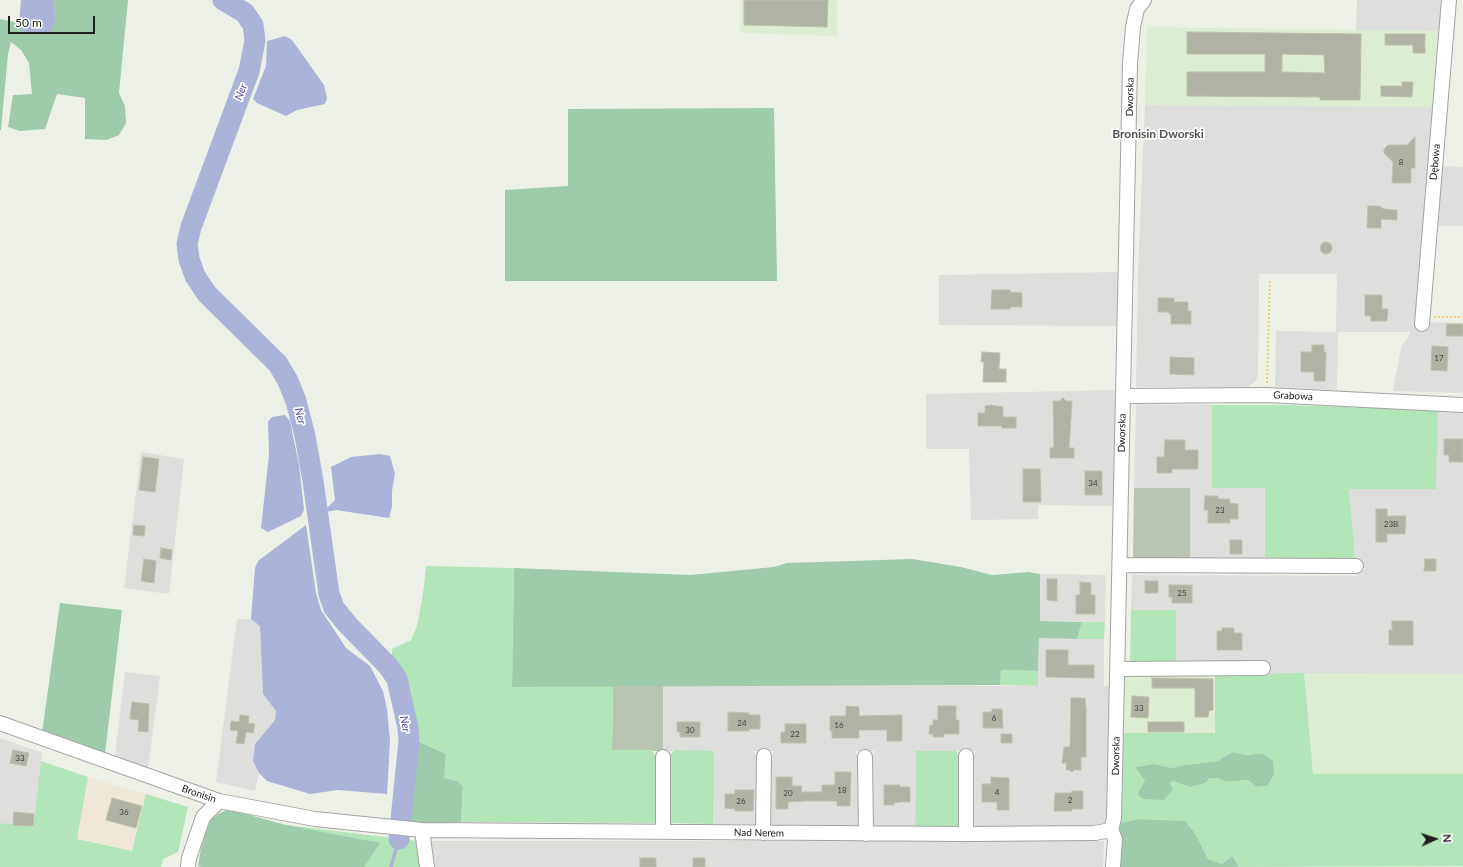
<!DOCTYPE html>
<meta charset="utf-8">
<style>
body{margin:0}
#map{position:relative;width:1463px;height:867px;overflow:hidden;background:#edf0e7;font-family:Lato,sans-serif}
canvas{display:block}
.north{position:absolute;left:1415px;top:819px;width:40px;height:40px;-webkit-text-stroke:3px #fff;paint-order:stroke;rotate:87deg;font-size:11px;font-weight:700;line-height:16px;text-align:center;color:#202020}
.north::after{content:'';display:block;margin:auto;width:14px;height:18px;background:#202020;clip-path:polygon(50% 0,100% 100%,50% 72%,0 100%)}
.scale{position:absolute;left:8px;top:16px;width:87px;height:18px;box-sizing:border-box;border:2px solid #202020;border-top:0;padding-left:5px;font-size:12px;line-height:14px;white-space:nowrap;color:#202020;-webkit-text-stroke:3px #fff;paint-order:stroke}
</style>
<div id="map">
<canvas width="1463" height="867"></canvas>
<div class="north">N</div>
<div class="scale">50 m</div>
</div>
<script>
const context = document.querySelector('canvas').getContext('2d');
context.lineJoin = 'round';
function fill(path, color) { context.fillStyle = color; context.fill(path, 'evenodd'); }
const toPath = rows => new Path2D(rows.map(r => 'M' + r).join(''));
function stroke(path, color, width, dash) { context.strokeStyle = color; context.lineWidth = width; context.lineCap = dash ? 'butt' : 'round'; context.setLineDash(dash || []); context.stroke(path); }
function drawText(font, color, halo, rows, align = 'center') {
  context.font = font + ' Lato,sans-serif'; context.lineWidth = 3.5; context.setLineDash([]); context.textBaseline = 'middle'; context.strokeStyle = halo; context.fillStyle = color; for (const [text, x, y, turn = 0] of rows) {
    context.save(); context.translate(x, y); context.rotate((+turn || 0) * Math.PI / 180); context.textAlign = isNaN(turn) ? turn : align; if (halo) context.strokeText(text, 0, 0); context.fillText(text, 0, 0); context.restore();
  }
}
const residential = toPath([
 [1357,0,1441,0,1439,31,1356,30],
 [1145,105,1432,107,1418,322,1463,323,1463,393,1393,391,1401,348,1411,332,1338,332,1337,390,1275,387,1276,331,1336,332,1337,274,1259,274,1258,378,1249,387,1136,387,1138,273],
 [1438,166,1463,167,1463,226,1433,226],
 [1119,272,1116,326,939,325,939,275],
 [1116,390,1114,506,1038,505,1038,519,971,520,969,449,926,449,926,394],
 [1136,404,1212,405,1212,488,1266,488,1265,559,1190,559,1190,488,1134,488],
 [1438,410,1463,412,1463,674,1263,674,1176,662,1176,610,1131,610,1132,575,1356,576,1349,488],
 [141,452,184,459,169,594,124,588],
 [1040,574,1106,575,1105,622,1040,621],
 [237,619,251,619,260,626,263,694,276,711,275,720,255,744,253,761,259,773,255,791,216,782],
 [1039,638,1104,639,1104,686,1110,686,1109,816,1106,822,1093,826,971,826,971,763,976,751,916,751,915,826,870,826,870,761,875,751,855,751,860,761,860,825,769,825,769,761,774,751,754,751,759,761,758,824,713,824,714,751,663,751,663,686,1037,686],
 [125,672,160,676,148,769,115,755],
 [0,738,42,753,33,826,0,823],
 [428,841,1104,841,1103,867,431,867]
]);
const commercial = toPath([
 [88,777,146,794,132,851,76,838]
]);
const construction = toPath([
 [1134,488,1190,488,1190,559,1133,559],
 [613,686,663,686,663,751,612,751]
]);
const farmland = toPath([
 [741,0,837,0,837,36,740,33],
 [1147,27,1439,31,1432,107,1145,105],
 [1304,673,1463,674,1463,774,1312,774],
 [1123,674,1215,674,1216,733,1121,733]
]);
const grass = toPath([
 [1212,405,1285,405,1438,410,1436,489,1349,489,1355,559,1265,559,1265,488,1212,488],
 [426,566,514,568,512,687,613,686,612,750,652,750,658,761,657,823,461,822,463,786,457,781,444,778,446,754,413,739,407,706,392,659,392,649,411,640,417,626,423,594],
 [1131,610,1176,610,1176,662,1130,661],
 [1082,622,1105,622,1104,639,1077,639],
 [1001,670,1038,671,1038,686,1000,685],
 [1304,673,1313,774,1463,774,1463,866,1239,867,1232,856,1222,864,1208,859,1196,835,1166,820,1139,819,1120,823,1121,733,1215,733,1215,674],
 [1233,752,1246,755,1262,753,1274,775,1267,786,1256,787,1248,780,1226,782,1218,778,1209,778,1206,783,1190,787,1173,781,1137,794,1145,781,1135,767,1154,764,1172,768,1185,765,1217,761],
 [674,750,714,751,713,824,668,823,668,759],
 [916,751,956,751,961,762,961,826,915,826],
 [41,761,88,777,77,839,132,851,146,794,188,807,178,852,163,859,161,867,0,867,0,823,33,826],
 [286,825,418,841,422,867,252,867]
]);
const forest = toPath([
 [54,0,128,0,119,93,125,106,126,123,119,135,107,140,85,139,85,98,57,94,45,129,20,131,8,127,13,95,32,94,29,63,21,50,11,42,8,54,1,130,0,130,0,19,19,23,20,27,55,20],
 [774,108,777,281,505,281,505,190,568,186,568,109],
 [912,559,961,567,992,575,1028,572,1040,574,1040,621,1082,622,1077,639,1039,638,1038,671,1001,670,1000,685,512,687,514,568,690,575,774,567,787,563],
 [60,603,122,610,105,754,42,733],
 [413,739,446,754,444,778,457,781,463,786,461,822,434,825,405,820],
 [1233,752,1246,755,1262,753,1273,761,1274,775,1267,786,1256,787,1248,780,1226,782,1218,778,1209,778,1206,783,1190,787,1173,781,1169,783,1173,789,1164,800,1143,799,1137,794,1145,781,1135,767,1154,764,1172,768,1185,765,1217,761],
 [228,809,286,825,380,843,364,867,201,867,198,866,201,848,211,818],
 [1139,819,1185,821,1196,835,1208,859,1222,864,1232,856,1239,867,1119,867,1120,823]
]);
const water = toPath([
 [21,0,54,0,55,20,52,29,50,32,47,34,21,31,19,23],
 [285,36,292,40,324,85,327,98,325,104,297,110,286,116,257,103,253,99,266,66,267,41],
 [285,415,290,421,299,465,304,510,301,516,268,532,261,528,269,455,268,422,272,417],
 [380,454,390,456,395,474,392,491,392,507,389,518,336,510,327,512,327,508,335,500,331,467,351,457],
 [306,525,316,593,321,610,346,648,370,666,383,691,387,709,390,741,387,794,338,790,310,794,267,781,259,773,253,761,255,744,275,720,276,711,263,694,260,626,251,619,255,568,258,561]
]);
const stream = toPath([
 [391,867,399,839]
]);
const river = toPath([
 [223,0,245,13,253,25,255,41,249,71,191,227,187,244,189,259,195,276,207,294,278,364,288,381,296,401,305,436,313,481,329,594,334,608,348,625,388,666,397,679,408,728,409,741,399,839]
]);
const building = toPath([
 [744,0,828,0,827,27,744,25,744,0],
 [1187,32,1361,34,1360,100,1320,100,1320,97,1187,96,1187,72,1265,72,1265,54,1187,54,1187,32],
 [1282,54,1324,55,1325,73,1282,72,1282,54],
 [1385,34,1425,34,1425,53,1413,53,1413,45,1385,45,1385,34],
 [1402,82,1413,82,1412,97,1381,96,1381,86,1402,86,1402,82],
 [1415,137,1415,168,1411,168,1411,183,1392,183,1393,162,1384,153,1384,149,1388,145,1407,145,1415,137],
 [1368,206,1379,206,1384,209,1397,210,1397,220,1381,219,1381,228,1367,228,1368,206],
 '1320 248a6 6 0 1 1 12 0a6 6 0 1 1-12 0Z',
 [992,290,1010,290,1010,292,1022,293,1022,307,1010,307,1010,309,991,309,992,290],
 [1365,295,1382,295,1382,309,1388,309,1387,321,1371,321,1371,316,1365,316,1365,295],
 [1158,298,1174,298,1174,302,1188,302,1188,311,1191,311,1191,324,1171,324,1171,314,1169,314,1169,312,1158,312,1158,298],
 [1447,324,1463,324,1463,336,1446,336,1447,324],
 [1312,345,1324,345,1324,352,1326,352,1325,381,1314,381,1314,372,1301,372,1301,352,1312,352,1312,345],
 [1432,346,1448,347,1447,371,1431,370,1432,346],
 [982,352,1000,353,999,369,1006,369,1006,382,983,382,984,362,981,362,982,352],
 [1170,357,1194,358,1194,375,1170,374,1170,357],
 [1063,398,1066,401,1072,401,1069,448,1074,448,1074,458,1050,458,1050,448,1054,448,1053,401,1060,401,1063,398],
 [991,405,1003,407,1003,417,1016,417,1016,428,1002,428,1002,426,978,426,978,413,985,413,985,406,991,405],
 [1444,439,1463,439,1463,462,1449,462,1449,455,1444,455,1444,439],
 [1165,440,1185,440,1185,450,1198,450,1198,469,1172,469,1172,473,1157,473,1157,457,1164,457,1165,440],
 [143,457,159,459,155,492,139,490,143,457],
 [1023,469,1040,469,1041,502,1023,502,1023,469],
 [1085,471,1102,471,1102,495,1085,495,1085,471],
 [1205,496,1218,496,1218,499,1230,499,1230,503,1238,504,1238,519,1230,519,1230,523,1208,523,1208,510,1204,510,1205,496],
 [1376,509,1387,509,1387,516,1406,516,1405,534,1387,534,1387,542,1376,542,1376,509],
 [134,525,145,526,144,536,133,535,134,525],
 [1230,540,1242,540,1242,554,1230,554,1230,540],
 [161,548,172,550,171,560,160,558,161,548],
 [144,559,156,561,154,583,141,581,144,559],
 [1425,559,1436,559,1436,571,1424,571,1425,559],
 [1047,579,1057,579,1057,601,1047,600,1047,579],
 [1145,581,1158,581,1158,593,1145,593,1145,581],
 [1080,582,1091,583,1091,595,1095,595,1095,614,1076,614,1076,595,1080,595,1080,582],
 [1169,585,1192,585,1192,603,1172,603,1172,597,1169,597,1169,585],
 [1392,621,1413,621,1413,645,1389,645,1389,630,1392,630,1392,621],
 [1222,628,1234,628,1234,633,1242,633,1242,650,1217,650,1217,631,1222,631,1222,628],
 [1046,650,1068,650,1068,665,1094,665,1094,678,1046,677,1046,650],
 [1152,678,1213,679,1213,710,1209,711,1208,717,1195,717,1195,688,1152,688,1152,678],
 [1132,696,1149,697,1148,718,1131,717,1132,696],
 [1071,698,1085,698,1086,709,1086,757,1081,757,1081,770,1074,770,1072,772,1069,770,1066,770,1067,763,1062,763,1064,747,1070,747,1071,698],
 [132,702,149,704,148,732,138,731,139,720,130,719,132,702],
 [846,706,859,707,859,716,902,715,902,741,887,741,887,730,859,730,859,738,832,738,832,731,830,731,830,716,846,716,846,706],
 [938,706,956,706,956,720,959,720,959,734,944,734,944,737,933,737,933,734,929,734,930,725,933,725,933,720,938,720,938,706],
 [992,709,1002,709,1003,728,983,728,983,712,992,712,992,709],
 [728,712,749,713,749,715,760,715,760,729,749,729,749,731,728,731,728,712],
 [240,715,249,716,248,723,255,724,253,733,246,732,244,744,236,743,238,731,230,730,231,721,239,722,240,715],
 [677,722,700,722,700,737,680,737,680,732,677,732,677,722],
 [1148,722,1184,722,1184,732,1148,732,1148,722],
 [785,724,806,724,806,743,781,743,781,732,785,732,785,724],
 [1001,734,1012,734,1012,743,1001,743,1001,734],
 [13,750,29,753,26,766,10,763,13,750],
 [835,772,851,772,850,806,837,806,837,801,806,801,788,802,788,809,776,809,776,777,792,777,792,786,802,786,801,792,822,792,822,785,835,785,835,772],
 [991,777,1009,778,1009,810,997,810,997,802,982,802,982,784,991,784,991,777],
 [884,785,900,785,900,787,910,787,910,802,900,802,894,803,894,805,884,805,884,785],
 [735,790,754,790,753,811,735,811,735,809,725,808,725,794,735,794,735,790],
 [1072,791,1083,791,1083,809,1072,809,1072,811,1054,811,1055,793,1072,793,1072,791],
 [112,798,142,806,136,828,106,820,112,798],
 [14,812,34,814,33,826,13,825,14,812],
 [640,858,656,858,656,867,640,867,640,858],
 [693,858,705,858,705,867,693,867,693,858]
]);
const path = toPath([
 [1434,317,1463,317],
 [1267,383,1270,279]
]);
const minor = toPath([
 [1422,324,1449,0],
 [1123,396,1267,395,1463,405],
 [1120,565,1356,566],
 [1117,669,1263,668],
 [0,723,219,801,315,819,422,830,966,834,1095,833,1111,830],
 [865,757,866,834],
 [422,830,427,867],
 [663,832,663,757],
 [763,833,764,756],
 [966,834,966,756],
 [188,867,189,858,203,817,219,801],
 [1113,867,1115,839,1111,830,1114,818,1130,64,1133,27,1137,9,1144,0]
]);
const numberNames = [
 ["8",1401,162],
 ["17",1439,358],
 ["34",1093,483],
 ["23",1220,510],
 ["23B",1391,524],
 ["25",1182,593],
 ["33",1139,708],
 ["6",994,718],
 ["24",742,723],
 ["16",839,725],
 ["30",690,730],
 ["22",795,734],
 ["33",20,758],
 ["18",842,790],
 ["4",997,792],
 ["20",788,793],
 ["2",1070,800],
 ["26",741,801],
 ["36",124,812]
];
const streetNames = [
 ["Dworska",1130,97,-89],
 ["Dębowa",1435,162,-85],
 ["Grabowa",1293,396,3],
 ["Dworska",1122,433,-89],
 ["Dworska",1116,756,-89],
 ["Bronisin",199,794,19],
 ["Nad Nerem",759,833,1]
];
const waterNames = [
 ["Ner",241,92,-70],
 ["Ner",300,416,76],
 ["Ner",405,724,80]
];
const quarterNames = [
 ["Bronisin Dworski",1158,134]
];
fill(residential, '#dededd');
fill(commercial, '#efe7d8');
fill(construction, '#bac4b3');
fill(farmland, '#dcedd4');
fill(grass, '#b2e5b8');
fill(forest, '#9fcbad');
fill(water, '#abb3d9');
stroke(stream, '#abb3d9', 3.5);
stroke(river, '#abb3d9', 21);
fill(building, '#b1b2a6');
stroke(building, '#bfc0ab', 1);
stroke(minor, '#a4a4a4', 16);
stroke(path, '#efcd79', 2, [2, 2]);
stroke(minor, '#fff', 14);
drawText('8px', '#444442', null, numberNames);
drawText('10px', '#202020', '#fff', streetNames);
drawText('italic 11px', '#5d53a8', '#fff', waterNames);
drawText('bold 12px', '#535353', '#fff', quarterNames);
</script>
